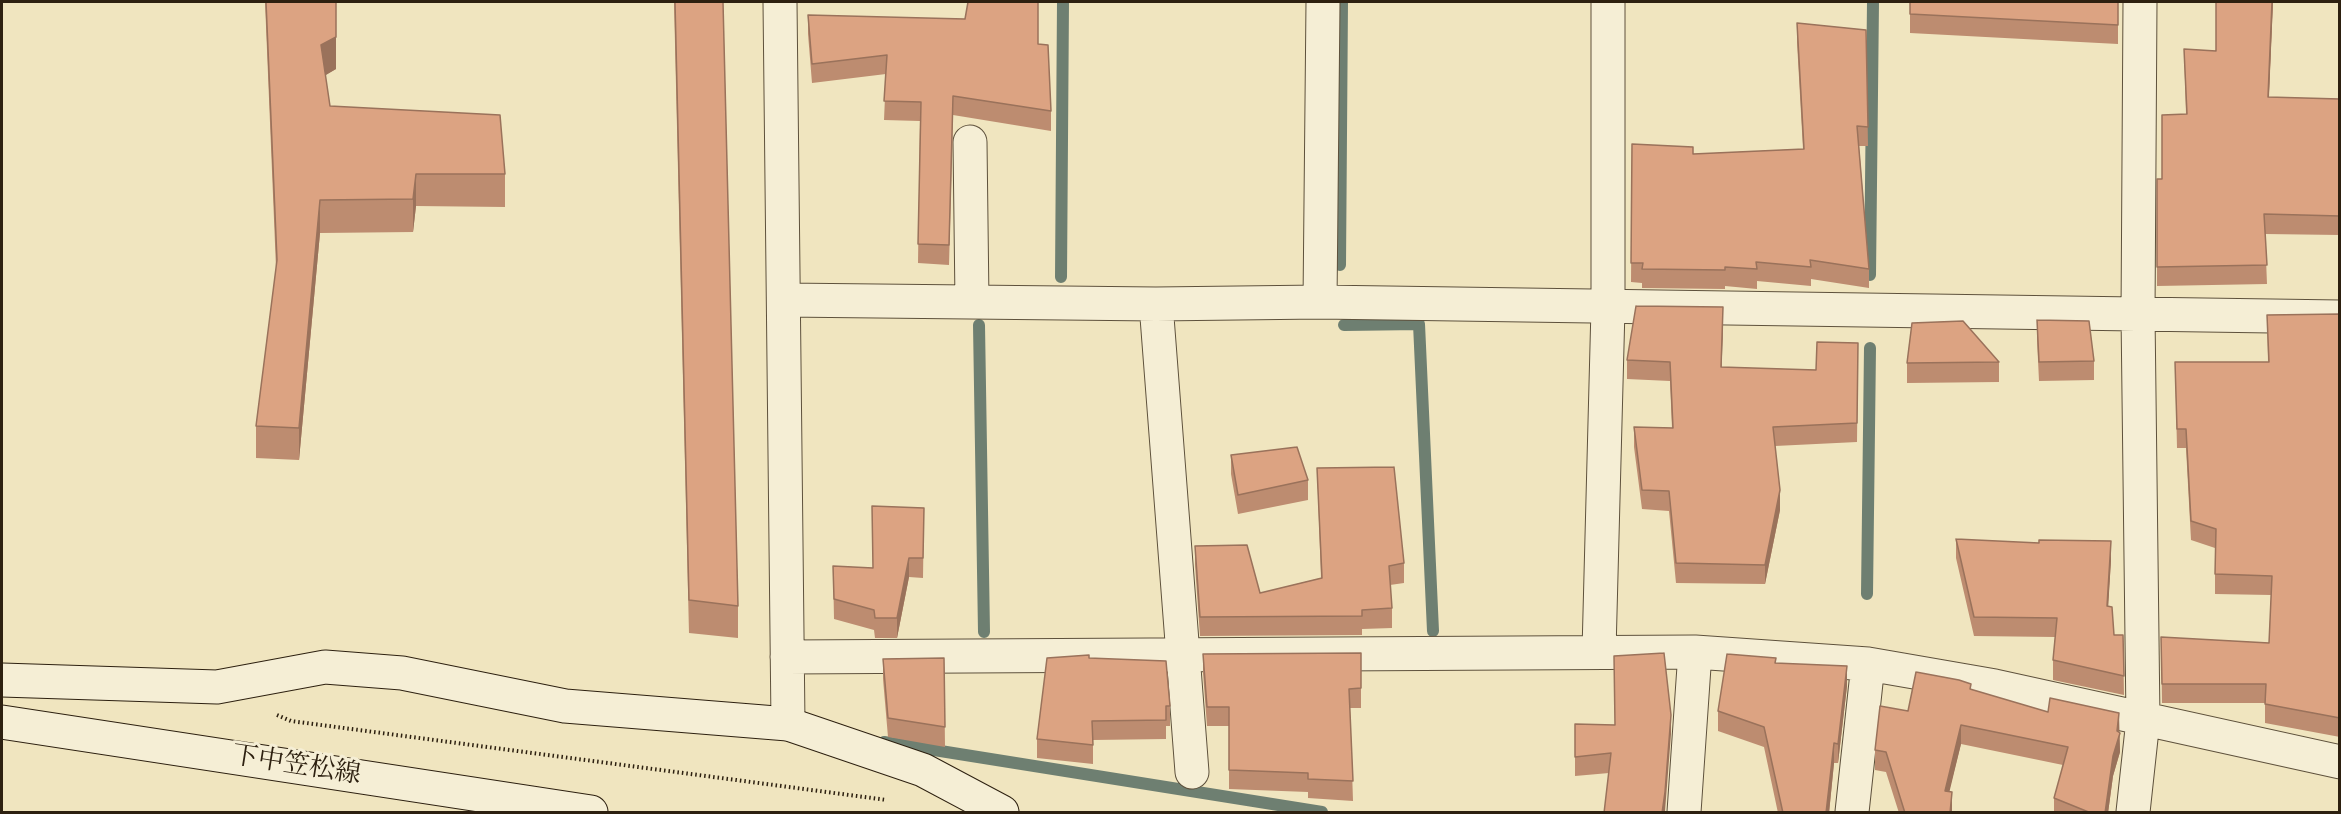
<!DOCTYPE html>
<meta charset="utf-8">
<style>
body{margin:0}
#map{position:relative;width:2341px;height:814px;overflow:hidden;background:#f0e5bf;font-family:"IM FELL DW Pica",serif}
canvas{display:block}
.frame{position:absolute;inset:0;border:3px solid #2d2010;pointer-events:none}
</style>
<div id="map">
<canvas width="2341" height="814"></canvas>
<div class="frame"></div>
</div>
<script>
const context = document.querySelector('canvas').getContext('2d');
context.lineJoin = 'round';
const toPath = rows => new Path2D(rows.map(r => 'M' + r).join(''));
function stroke(path, color, width, dash) { context.strokeStyle = color; context.lineWidth = width; context.lineCap = dash ? 'butt' : 'round'; context.setLineDash(dash || []); context.stroke(path); }
function fill(path, color) { context.fillStyle = color; context.fill(path, 'evenodd'); }
function drawText(font, color, halo, rows, align = 'center') {
  context.font = font + ' "IM FELL DW Pica","Noto Serif JP",serif'; context.lineWidth = 6; context.setLineDash([]); context.textBaseline = 'middle'; context.strokeStyle = halo; context.fillStyle = color; for (const [text, x, y, turn = 0] of rows) {
    context.save(); context.translate(x, y); context.rotate((+turn || 0) * Math.PI / 180); context.textAlign = isNaN(turn) ? turn : align; if (halo) context.strokeText(text, 0, 0); context.fillText(text, 0, 0); context.restore();
  }
}
const stream = toPath([
 [1340,265,1342,2],
 [1870,275,1873,2],
 [1061,277,1063,2],
 [979,325,984,632],
 [1344,325,1419,324,1433,631],
 [1867,594,1870,348],
 [884,742,1322,812]
]);
const path = toPath([
 [277,715,291,721,887,800]
]);
const street = toPath([
 [780,2,788,724],
 [970,142,972,302],
 [784,300,1156,304,1320,302,2340,317],
 [1320,302,1323,2],
 [1156,304,1192,772],
 [1599,651,1608,308,1608,2],
 [787,657,1695,652,1868,664,1995,686,2340,762],
 [1684,812,1695,652],
 [1852,812,1868,664],
 [2133,812,2143,720,2138,314,2140,2]
]);
const secondary = toPath([
 [2,680,217,687,325,667,402,673,565,706,788,724,923,770,1002,812],
 [2,722,591,812]
]);
const wall = toPath([
 [265,2,336,2,336,69,325,75,330,106,505,174,505,207,416,206,413,232,320,233,299,460,256,458,256,426,276,268],
 [674,2,723,2,738,606,738,638,689,633],
 [1910,2,2118,2,2118,44,1910,33],
 [2216,2,2273,2,2269,97,2340,99,2340,235,2265,234,2267,284,2157,286,2157,179,2162,179,2186,114,2184,49,2216,51],
 [808,15,1038,44,1051,111,1051,131,953,115,949,265,918,263,920,121,884,120,886,74,812,83,808,34],
 [1797,23,1866,30,1868,146,1859,146,1869,269,1869,288,1811,279,1811,286,1757,281,1757,289,1725,286,1725,289,1642,288,1642,283,1631,282,1632,144,1693,154,1803,149,1797,42],
 [2340,314,2340,737,2265,723,2265,703,2162,703,2161,637,2269,643,2271,595,2215,594,2215,548,2191,540,2186,448,2177,448,2175,362,2268,362,2267,315],
 [2037,320,2094,361,2094,380,2039,381,2037,339],
 [1723,327,1721,367,1816,370,1858,343,1857,442,1775,446,1780,510,1765,584,1676,583,1669,511,1642,509,1634,447,1634,427,1672,428,1670,381,1627,379,1627,360],
 [1999,362,1999,382,1907,383,1907,363],
 [1231,455,1308,480,1308,500,1238,514,1231,474],
 [1317,468,1404,563,1404,583,1390,585,1392,608,1392,628,1362,629,1362,635,1200,636,1195,565,1195,546,1260,593,1321,578],
 [872,506,924,508,923,578,909,577,897,638,875,638,874,630,834,619,833,566,873,568],
 [1956,539,2111,560,2108,606,2114,635,2123,635,2124,695,2053,680,2053,660,2055,637,1974,636,1956,558],
 [1361,653,1361,708,1350,708,1353,801,1308,798,1308,792,1229,789,1229,726,1207,726,1203,673,1203,654],
 [944,658,945,747,888,737,883,679,883,659],
 [1089,658,1170,706,1170,726,1166,726,1166,739,1093,740,1093,764,1037,758,1037,739],
 [1776,663,1847,686,1838,763,1834,763,1829,813,1778,813,1764,747,1718,731,1718,711],
 [1971,690,2119,732,2120,752,2113,776,2108,813,2054,813,2054,798,2063,765,1961,744,1949,791,1952,813,1899,813,1886,772,1875,770,1875,750,1908,711],
 [1575,724,1671,734,1609,773,1575,776]
]);
const shadedWall = toPath([
 [2272,2,2273,2,2268,116,2268,97],
 [336,37,336,69,321,78,321,45],
 [416,174,416,206,413,232,413,199],
 [320,200,320,233,299,460,299,428],
 [1723,307,1723,327,1721,386,1721,367],
 [1780,490,1780,510,1765,584,1765,565],
 [2111,541,2111,560,2107,626,2107,606],
 [909,558,909,577,897,638,897,618],
 [1847,666,1847,686,1838,763,1838,744],
 [2119,713,2120,752,2113,776,2108,813,2105,813],
 [1671,715,1671,734,1665,811,1665,813,1662,813],
 [1961,725,1961,744,1945,810,1945,791],
 [1834,743,1834,763,1829,813,1826,813],
 [1952,792,1952,813,1950,813]
]);
const building = toPath([
 [266,2,336,2,336,37,321,45,330,106,500,115,505,174,416,174,413,199,320,200,299,428,256,426,277,260,266,2],
 [675,2,723,2,738,606,689,600,675,2],
 [968,2,1038,2,1038,44,1048,45,1051,111,953,96,949,245,918,244,921,102,884,101,887,55,812,64,808,15,965,19,968,2],
 [1910,2,2118,2,2118,25,1910,14,1910,2],
 [2216,2,2272,2,2268,97,2340,99,2340,216,2264,214,2267,265,2157,267,2157,179,2162,179,2162,115,2187,114,2184,49,2216,51,2216,2],
 [1797,23,1866,30,1868,127,1857,126,1869,269,1810,260,1811,267,1756,262,1757,269,1725,267,1725,270,1642,269,1643,263,1631,263,1632,144,1693,147,1693,154,1804,149,1797,23],
 [1636,306,1723,307,1721,367,1816,370,1817,342,1858,343,1857,423,1773,427,1780,490,1765,565,1676,563,1669,491,1642,490,1634,427,1673,428,1670,362,1627,360,1636,306],
 [2340,314,2340,718,2265,704,2266,684,2162,684,2161,637,2269,643,2272,576,2215,574,2216,529,2191,521,2186,429,2177,429,2175,362,2269,362,2267,315,2340,314],
 [2037,320,2089,321,2094,361,2039,362,2037,320],
 [1963,321,1999,362,1907,363,1912,323,1963,321],
 [1297,447,1308,480,1238,495,1231,455,1297,447],
 [1394,467,1404,563,1389,566,1392,608,1362,610,1362,616,1200,617,1195,546,1247,545,1260,593,1322,578,1317,468,1394,467],
 [872,506,924,508,923,558,909,558,897,618,875,618,874,610,834,599,833,566,873,568,872,506],
 [1956,539,2039,543,2039,540,2111,541,2107,606,2112,607,2114,635,2123,635,2124,676,2053,660,2057,618,1974,617,1956,539],
 [1361,653,1361,688,1349,689,1353,781,1308,779,1308,773,1229,770,1229,707,1207,707,1203,654,1361,653],
 [1664,653,1671,715,1665,792,1662,813,1604,813,1611,753,1575,757,1575,724,1615,725,1614,656,1664,653],
 [1727,654,1776,658,1775,663,1847,666,1838,744,1834,743,1826,813,1783,813,1764,727,1718,711,1727,654],
 [1089,655,1089,658,1166,661,1170,706,1166,706,1166,720,1092,721,1093,745,1037,739,1047,658,1089,655],
 [944,658,945,727,888,718,883,659,944,658],
 [1916,672,1959,680,1971,684,1970,689,2048,712,2050,698,2119,713,2117,731,2120,733,2113,756,2105,813,2091,813,2054,798,2068,747,1961,725,1945,791,1952,792,1950,813,1905,813,1886,752,1875,750,1880,706,1908,711,1916,672]
]);
const streetNames = [
 ["下中笠松線",296,767,9]
];
stroke(stream, '#6e7f71', 12);
stroke(street, '#5e513c', 35);
stroke(secondary, '#2d2010', 35);
stroke(path, '#2d2010', 4, [1.5, 3]);
stroke(street, '#f5eed5', 33);
stroke(secondary, '#f5eed5', 33);
fill(wall, '#bd8c70');
fill(shadedWall, '#9a725b');
fill(building, '#dca382');
stroke(building, '#9a725b', 1.5);
drawText('26px', '#2d2010', '#f5eed5', streetNames);
</script>
